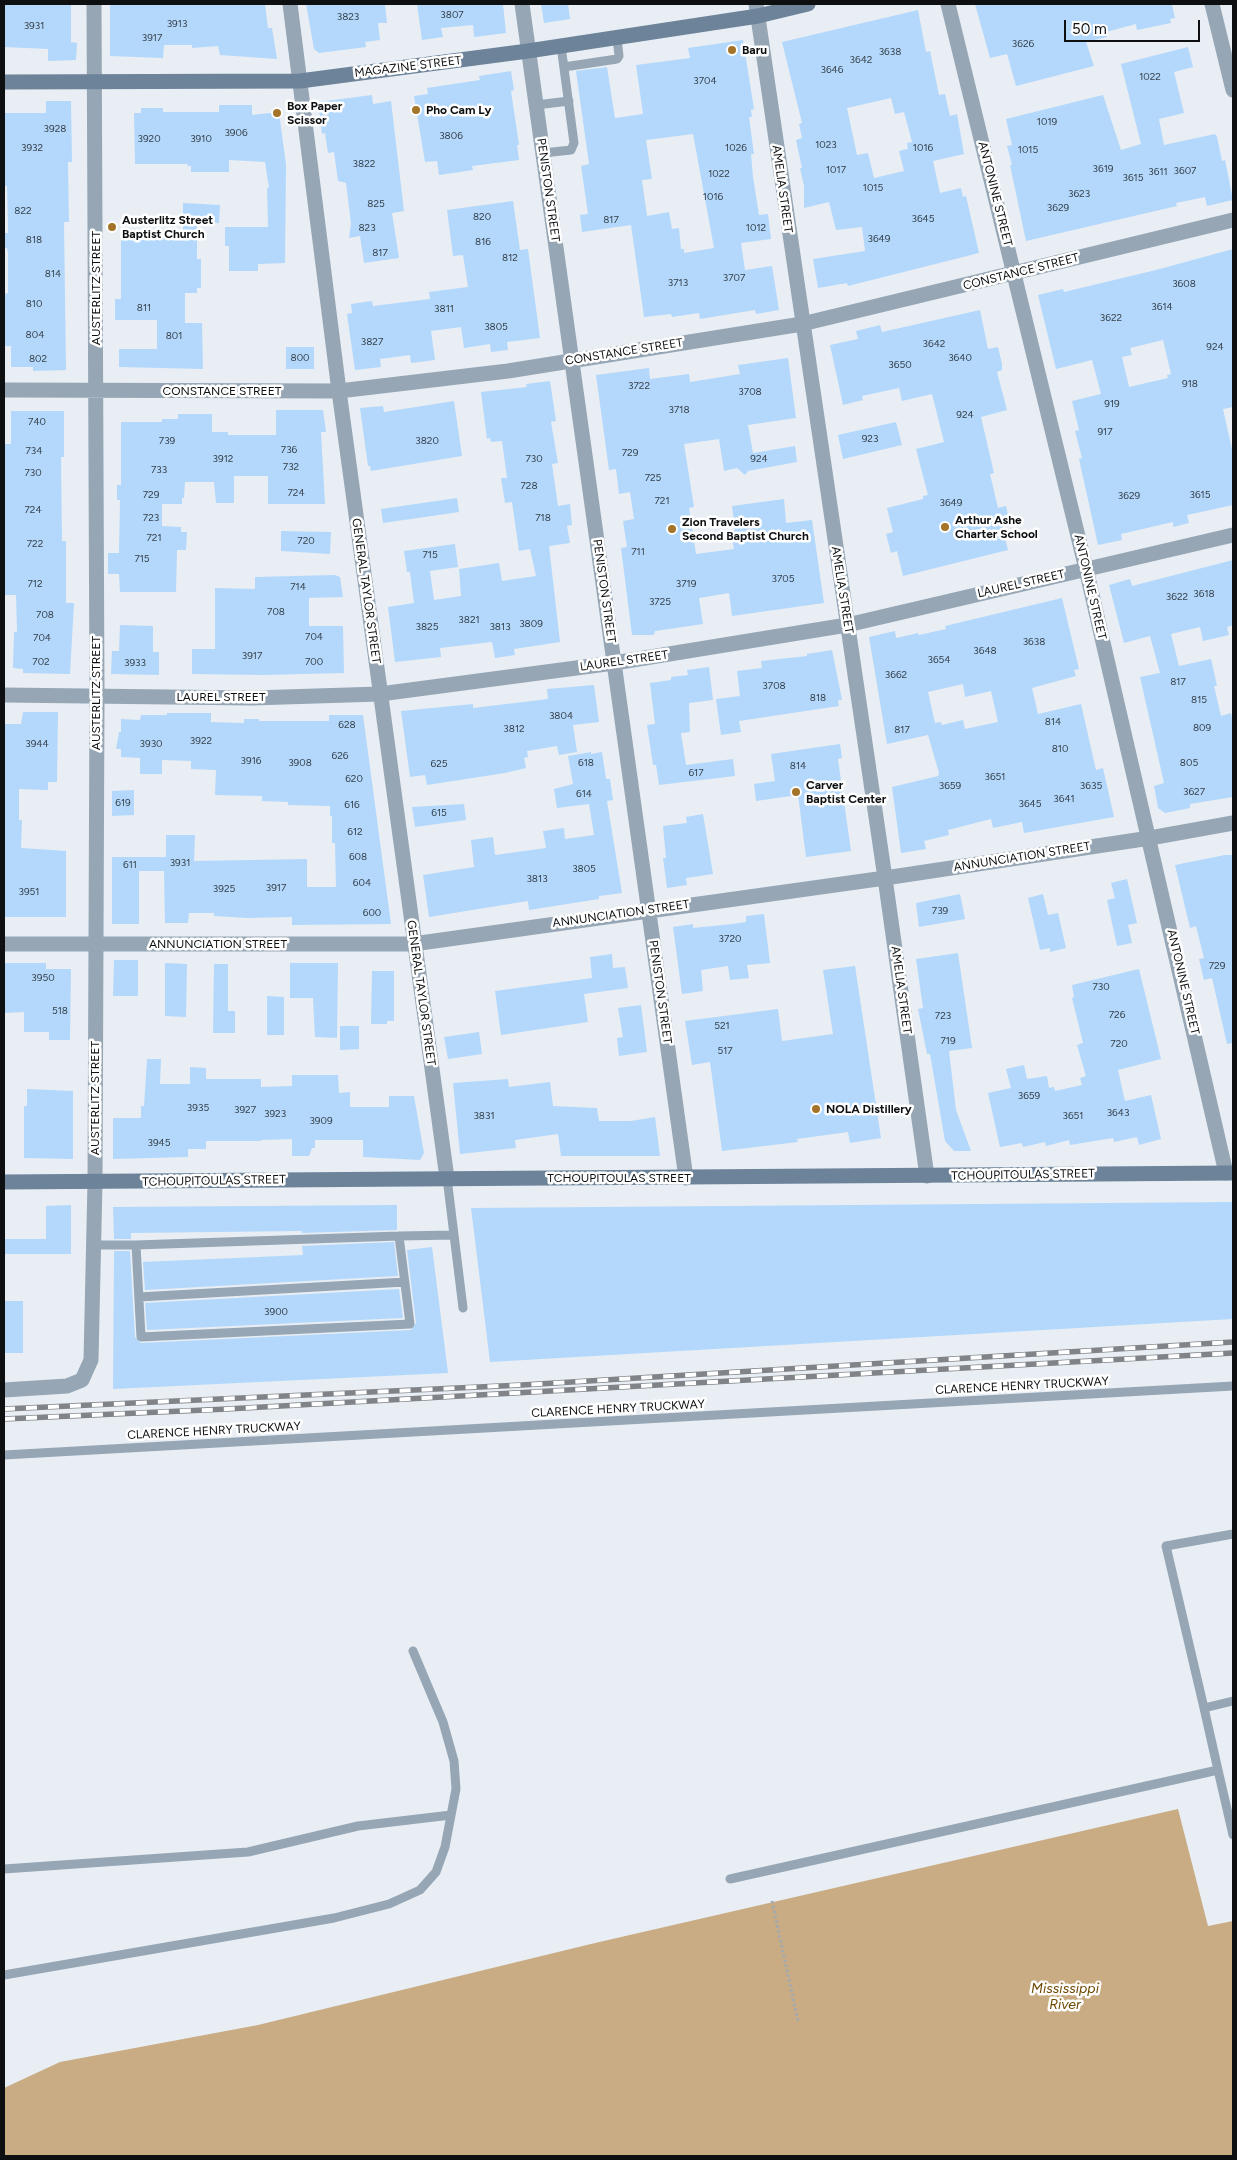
<!DOCTYPE html>
<style>
body{margin:0}
#map{position:relative;width:1237px;height:2160px;overflow:hidden;background:#e8eef4;font-family:Figtree,sans-serif}
canvas{display:block}
.frame{position:absolute;inset:0;border:5px solid #0d0f11;pointer-events:none}
.scale{position:absolute;left:1064px;top:20px;width:136px;height:22px;box-sizing:border-box;border:2px solid #0d0f11;border-top:0;padding-left:6px;font-size:15px;line-height:18px;white-space:nowrap;color:#0d0f11;-webkit-text-stroke:4px #fff;paint-order:stroke}
</style>
<div id="map">
<canvas width="1237" height="2160"></canvas>
<div class="frame"></div>
<div class="scale">50 m</div>
</div>
<script>
const context = document.querySelector('canvas').getContext('2d');
context.lineJoin = 'round';
function fill(path, color) { context.fillStyle = color; context.fill(path, 'evenodd'); }
const toPath = rows => new Path2D(rows.map(r => 'M' + r).join(''));
function stroke(path, color, width, dash) { context.strokeStyle = color; context.lineWidth = width; context.lineCap = dash ? 'butt' : 'round'; context.setLineDash(dash || []); context.stroke(path); }
function drawText(font, color, halo, rows, align = 'center') {
  context.font = font + ' Figtree,sans-serif'; context.lineWidth = 5; context.setLineDash([]); context.textBaseline = 'middle'; context.strokeStyle = halo; context.fillStyle = color; for (const [text, x, y, turn = 0] of rows) {
    context.save(); context.translate(x, y); context.rotate((+turn || 0) * Math.PI / 180); context.textAlign = isNaN(turn) ? turn : align; if (halo) context.strokeText(text, 0, 0); context.fillText(text, 0, 0); context.restore();
  }
}
const water = toPath([
 [1178,1809,1208,1926,1233,1921,1233,2156,4,2156,4,2088,60,2062,258,2025,595,1943]
]);
const building = toPath([
 [4,4,71,4,71,42,77,43,76,60,48,61,48,49,4,47],
 [110,4,265,4,268,28,272,28,277,59,220,55,218,46,192,48,192,45,164,45,163,58,110,56],
 [306,4,385,4,387,23,378,23,380,40,365,42,366,47,319,53,314,49],
 [417,4,503,4,506,33,474,37,473,25,441,28,443,37,422,40],
 [541,4,568,4,570,19,544,23],
 [975,4,1172,4,1175,18,1170,19,1171,23,1137,30,1136,24,1106,32,1107,37,1086,42,1094,66,1016,86,1007,54,990,58],
 [918,10,926,52,930,51,939,95,945,94,950,116,957,114,964,154,933,161,940,193,961,188,963,197,966,196,979,253,848,286,847,283,818,288,813,259,865,251,862,227,836,230,829,202,804,208,804,186,800,168,802,168,796,140,802,138,799,124,802,123,782,42],
 [891,98,895,114,904,112,912,142,907,143,908,149,899,151,904,171,874,178,868,153,857,155,847,108],
 [743,40,754,109,751,110,752,117,749,117,754,154,751,154,753,177,759,215,768,214,771,239,741,243,745,270,772,266,779,310,756,314,755,310,700,319,699,313,672,317,671,314,644,317,631,225,582,232,580,215,588,214,581,166,589,164,576,71,607,67,615,118,643,114,636,65,690,58,688,48],
 [693,134,714,248,684,253,684,249,681,249,679,228,672,229,669,212,647,216,642,180,652,179,646,140],
 [1188,47,1193,67,1174,72,1184,113,1159,119,1164,145,1215,134,1217,137,1222,161,1225,160,1233,200,1207,206,1205,197,1176,203,1177,206,1026,241,1010,165,1012,165,1007,146,1012,145,1006,119,1103,95,1121,150,1141,144,1121,64],
 [511,71,514,90,511,91,519,145,517,145,519,160,472,166,473,170,439,175,437,161,425,162,414,96,428,94,427,88,480,80,479,76],
 [372,95,373,104,391,101,404,211,392,213,399,258,364,263,360,236,349,238,351,223,346,183,338,181,334,152,328,153,325,133,322,134,318,102],
 [46,101,71,101,72,162,68,162,69,222,64,222,66,370,33,371,33,367,11,367,11,346,4,346,4,296,5,294,8,293,8,253,7,248,4,248,4,233,8,233,8,228,7,186,4,186,4,113,46,113],
 [219,105,252,105,252,115,279,112,286,165,285,263,258,264,258,271,229,271,229,246,225,246,225,227,268,227,267,188,269,188,265,162,229,160,229,172,191,172,191,166,187,166,188,164,135,164,134,113,141,113,141,108,163,108,163,112,219,112],
 [513,201,520,250,528,249,540,338,507,342,508,350,491,352,490,344,464,348,461,327,431,331,435,360,411,363,410,355,380,359,381,367,355,370,347,314,352,313,351,304,372,301,373,306,430,299,429,292,468,287,463,255,453,256,447,210],
 [183,203,220,205,219,223,197,221,197,259,201,259,201,288,197,288,197,293,185,293,185,323,202,323,203,369,119,367,119,349,157,349,157,320,115,320,115,299,121,299,121,235,183,234],
 [1233,249,1233,407,1223,409,1233,454,1233,505,1187,515,1189,523,1173,527,1173,522,1121,534,1122,540,1098,545,1079,459,1082,458,1075,431,1079,430,1072,401,1101,394,1092,360,1056,369,1038,295,1063,289,1064,292,1156,270],
 [1163,340,1171,374,1167,375,1168,378,1129,387,1122,357,1132,355,1130,348],
 [980,310,988,349,998,347,1002,364,1002,370,997,372,1007,410,981,417,994,473,990,474,998,508,1006,506,1010,523,1002,525,1008,550,903,576,897,551,891,553,886,534,893,532,887,508,923,499,923,496,928,495,916,449,944,442,932,394,902,401,899,388,862,396,863,400,843,405,830,345,858,339,856,331,880,325,882,332],
 [286,347,314,347,314,369,286,369],
 [788,358,796,418,748,425,753,453,795,446,797,462,748,471,745,475,737,468,724,471,719,439,684,444,694,507,689,508,696,554,734,549,731,531,735,530,732,506,784,499,786,523,812,520,824,603,732,616,729,593,699,598,703,624,655,631,654,635,632,635,621,548,627,547,623,521,634,519,630,492,619,494,616,469,609,470,596,375,649,368,650,379,689,374,690,382,740,374,738,365],
 [550,381,556,421,551,422,558,463,552,464,558,506,570,504,572,525,567,526,570,543,549,546,560,642,514,649,515,655,495,658,492,642,440,648,441,657,395,662,388,607,414,603,410,572,407,572,404,551,455,544,458,567,430,571,434,600,461,596,459,569,499,563,502,581,536,576,530,549,519,551,512,502,505,503,501,478,507,478,502,441,491,442,490,438,487,439,481,392,527,387,526,384],
 [454,401,462,456,371,471,370,466,368,466,360,408,383,406,384,412],
 [276,410,323,410,326,432,321,432,325,504,268,504,268,476,234,476,234,503,216,503,214,482,185,482,184,498,182,498,182,504,162,504,162,526,181,527,181,532,187,532,186,550,177,550,176,592,120,592,119,574,108,574,108,553,119,553,120,500,117,500,117,485,121,485,121,422,162,422,162,419,178,419,178,414,212,414,212,432,228,432,228,435,276,435],
 [11,411,64,411,64,457,61,457,62,541,66,541,66,603,74,603,70,674,23,673,23,669,13,668,14,632,17,632,16,595,4,595,4,444,11,444],
 [896,422,902,445,843,459,838,435],
 [457,498,459,512,383,523,381,509],
 [281,531,331,532,330,554,281,551],
 [1233,560,1233,625,1227,627,1229,635,1203,641,1200,627,1171,634,1179,666,1211,659,1217,686,1214,686,1221,716,1231,713,1233,724,1233,797,1190,804,1190,808,1165,813,1158,808,1154,786,1164,783,1140,677,1160,673,1150,636,1124,643,1109,585,1130,579,1132,586],
 [335,575,340,577,343,597,309,598,309,626,343,626,344,673,264,675,192,674,192,649,215,649,215,588,255,589,255,577],
 [1062,598,1079,669,1074,670,1076,676,1032,688,1038,714,1081,704,1096,770,1103,768,1114,817,1024,833,1022,822,993,828,991,819,948,830,949,835,924,841,926,849,901,853,892,787,938,776,939,773,928,735,887,744,869,637,895,631,896,638,918,633,919,635,946,629,945,626],
 [963,684,965,697,991,691,998,722,965,729,963,720,942,725,941,722,935,723,928,692],
 [120,625,153,626,153,652,159,652,159,675,111,674,112,651,119,651],
 [832,650,842,700,838,700,839,706,739,721,741,732,721,735,716,699,740,696,737,671,762,668,761,661,807,656,807,654],
 [709,667,713,700,689,703,690,732,681,733,686,765,733,759,735,776,659,785,656,765,653,765,647,725,655,724,650,683,671,680,671,677,688,675,687,670],
 [594,685,599,722,573,725,577,752,559,755,557,746,527,751,528,757,524,758,526,768,505,773,427,785,425,775,410,777,401,711,473,704,473,708,548,699,547,689],
 [23,712,58,712,57,782,48,782,48,790,19,789,19,820,22,820,21,848,66,851,66,917,4,917,4,724,21,724],
 [167,713,211,713,211,722,244,723,244,719,259,719,259,721,329,721,329,715,363,715,391,924,292,925,292,917,247,918,214,916,214,913,189,913,188,923,165,923,164,871,139,871,139,924,112,924,112,857,166,857,166,835,195,835,194,861,307,859,307,887,336,887,335,843,332,843,332,816,330,816,330,806,288,805,288,802,262,801,262,796,215,795,216,770,191,769,191,761,162,760,162,774,140,774,140,758,121,757,121,749,116,749,119,732,121,732,121,719,140,720,141,715,167,715],
 [840,744,842,758,838,759,851,851,806,857,798,795,756,801,754,784,775,781,771,754],
 [591,752,591,754,602,752,606,779,610,779,613,800,607,801,622,893,599,896,599,899,529,910,528,901,429,917,423,875,474,867,471,840,493,837,495,855,546,848,543,831,564,828,565,839,594,835,589,804,557,808,554,789,573,784,568,756],
 [134,790,134,815,112,816,112,791],
 [464,804,466,820,415,827,412,807],
 [703,814,713,874,686,878,687,885,667,888,663,858,666,858,663,826,687,823,686,817],
 [1225,855,1233,855,1233,1043,1227,1044,1212,978,1204,980,1199,959,1204,958,1196,926,1190,928,1175,865],
 [1127,879,1137,923,1128,925,1132,943,1117,946,1107,900,1115,898,1111,883],
 [960,894,965,919,919,927,916,903],
 [1043,894,1048,915,1058,913,1066,948,1050,952,1050,948,1040,950,1028,898],
 [764,914,770,963,747,965,749,978,730,980,728,966,701,970,703,991,682,994,673,927,693,924,693,928,732,924,746,922,746,916],
 [958,953,972,1048,949,1051,956,1110,971,1151,954,1151,945,1141,930,1054,927,1054,918,1009,923,1008,916,959],
 [612,954,613,968,625,967,628,988,584,994,588,1022,501,1035,495,991,592,978,590,957],
 [114,960,138,960,138,996,113,996],
 [4,963,46,963,46,969,71,969,70,1040,49,1040,49,1032,24,1032,24,1012,4,1013],
 [165,963,187,964,186,1017,165,1016],
 [290,963,338,963,337,1038,315,1037,313,998,290,998],
 [214,964,228,964,228,1011,235,1011,235,1033,213,1033],
 [855,966,881,1138,850,1143,848,1132,797,1139,798,1142,722,1151,710,1062,692,1065,685,1021,778,1009,782,1041,833,1034,823,970],
 [1139,969,1161,1059,1118,1070,1125,1101,1151,1095,1161,1139,1139,1145,1137,1137,1114,1142,1113,1138,1070,1145,1069,1140,1046,1146,1045,1142,1023,1147,1022,1143,1000,1147,988,1093,1011,1088,1006,1069,1024,1065,1027,1079,1047,1076,1049,1088,1054,1087,1055,1091,1082,1085,1080,1078,1086,1076,1077,1045,1083,1043,1072,998,1074,997,1072,985],
 [372,971,394,971,394,1021,387,1021,387,1024,371,1024],
 [267,996,284,997,284,1035,267,1035],
 [641,1005,647,1052,619,1056,617,1038,623,1037,618,1008],
 [340,1026,359,1026,359,1049,340,1050],
 [479,1032,482,1054,448,1059,444,1037],
 [147,1059,161,1059,160,1084,190,1084,190,1067,206,1068,206,1079,261,1079,261,1087,292,1086,292,1075,338,1075,339,1093,350,1092,350,1107,389,1107,389,1096,414,1096,424,1153,420,1160,363,1157,363,1140,315,1140,315,1148,312,1148,309,1156,292,1156,292,1139,261,1140,261,1141,206,1141,206,1149,188,1149,188,1157,113,1159,113,1118,141,1118,141,1106,144,1106],
 [508,1079,509,1087,550,1082,553,1106,597,1108,599,1121,631,1121,655,1117,660,1156,561,1156,558,1134,515,1140,516,1148,460,1154,453,1083],
 [27,1089,73,1091,73,1159,24,1158,24,1106,27,1106],
 [1233,1202,1233,1319,490,1362,471,1208],
 [71,1205,71,1254,4,1254,4,1239,46,1239,46,1206],
 [397,1205,397,1230,302,1233,302,1231,131,1233,131,1239,114,1239,113,1207],
 [394,1242,398,1276,145,1290,143,1262,303,1255,302,1246],
 [432,1247,448,1373,113,1389,114,1251,130,1251,135,1337,141,1343,411,1330,416,1323,407,1250],
 [399,1289,403,1318,147,1330,145,1303],
 [4,1301,23,1301,23,1353,4,1353]
]);
const path = toPath([
 [772,1901,798,2021]
]);
const lane = toPath([
 [564,67,617,59,619,56,617,38],
 [536,105,569,101],
 [543,153,571,150,574,143,561,46],
 [447,1178,463,1308],
 [399,1236,410,1324,141,1337,136,1245,399,1236,454,1235],
 [93,1245,136,1245],
 [139,1297,405,1282],
 [4,1455,1233,1386],
 [1204,1708,1166,1546,1233,1534],
 [1218,1770,1204,1708,1233,1701],
 [4,1869,248,1852,358,1826,451,1815],
 [730,1879,1218,1770,1233,1835],
 [4,1975,334,1918,389,1904,420,1890,436,1872,445,1847,456,1789,454,1761,443,1722,413,1651]
]);
const street = toPath([
 [290,4,339,391,447,1178],
 [522,4,686,1178],
 [756,4,885,878,927,1176],
 [948,4,1086,569,1226,1173],
 [1212,4,1233,90],
 [4,390,339,391,508,371,802,324,1233,220],
 [4,695,252,698,380,694,614,663,847,625,1233,535],
 [4,944,413,944,885,878,1150,838,1233,823],
 [4,1390,67,1386,82,1380,91,1360,95,1182,97,696,94,4]
]);
const secondary = toPath([
 [4,82,300,81,528,51,758,16,808,4],
 [4,1182,1233,1173]
]);
const rail = toPath([
 [4,1409,522,1385,1233,1342],
 [4,1419,227,1409,1233,1353]
]);
const markers = [
 [732,50,5,"#a47428"],
 [416,110,5,"#a47428"],
 [277,113,5,"#a47428"],
 [112,227,5,"#a47428"],
 [945,527,5,"#a47428"],
 [672,529,5,"#a47428"],
 [796,792,5,"#a47428"],
 [816,1109,5,"#a47428"]
];
const numberNames = [
 ["3807",452,15],
 ["3823",348,17],
 ["3913",177,24],
 ["3931",34,26],
 ["3917",152,38],
 ["3626",1023,44],
 ["3638",890,52],
 ["3642",861,60],
 ["3646",832,70],
 ["1022",1150,77],
 ["3704",705,81],
 ["1019",1047,122],
 ["3928",55,129],
 ["3906",236,133],
 ["3806",451,136],
 ["3920",149,139],
 ["3910",201,139],
 ["1023",826,145],
 ["3932",32,148],
 ["1026",736,148],
 ["1016",923,148],
 ["1015",1028,150],
 ["3822",364,164],
 ["3619",1103,169],
 ["1017",836,170],
 ["3607",1185,171],
 ["3611",1158,172],
 ["1022",719,174],
 ["3615",1133,178],
 ["1015",873,188],
 ["3623",1079,194],
 ["1016",713,197],
 ["825",376,204],
 ["3629",1058,208],
 ["822",23,211],
 ["820",482,217],
 ["3645",923,219],
 ["817",611,220],
 ["823",367,228],
 ["1012",756,228],
 ["3649",879,239],
 ["818",34,240],
 ["816",483,242],
 ["817",380,253],
 ["812",510,258],
 ["814",53,274],
 ["3707",734,278],
 ["3713",678,283],
 ["3608",1184,284],
 ["810",34,304],
 ["3614",1162,307],
 ["811",144,308],
 ["3811",444,309],
 ["3622",1111,318],
 ["3805",496,327],
 ["804",35,335],
 ["801",174,336],
 ["3827",372,342],
 ["3642",934,344],
 ["924",1215,347],
 ["800",300,358],
 ["3640",960,358],
 ["802",38,359],
 ["3650",900,365],
 ["918",1190,384],
 ["3722",639,386],
 ["3708",750,392],
 ["919",1112,404],
 ["3718",679,410],
 ["924",965,415],
 ["740",37,422],
 ["917",1105,432],
 ["923",870,439],
 ["739",167,441],
 ["3820",427,441],
 ["736",289,450],
 ["734",34,451],
 ["729",630,453],
 ["3912",223,459],
 ["730",534,459],
 ["924",759,459],
 ["732",291,467],
 ["733",159,470],
 ["730",33,473],
 ["725",653,478],
 ["728",529,486],
 ["724",296,493],
 ["729",151,495],
 ["3615",1200,495],
 ["3629",1129,496],
 ["721",662,501],
 ["3649",951,503],
 ["724",33,510],
 ["723",151,518],
 ["718",543,518],
 ["721",154,538],
 ["720",306,541],
 ["722",35,544],
 ["711",638,552],
 ["715",430,555],
 ["715",142,559],
 ["3705",783,579],
 ["712",35,584],
 ["3719",686,584],
 ["714",298,587],
 ["3618",1204,594],
 ["3622",1177,597],
 ["3725",660,602],
 ["708",276,612],
 ["708",45,615],
 ["3821",469,620],
 ["3809",531,624],
 ["3825",427,627],
 ["3813",500,627],
 ["704",314,637],
 ["704",42,638],
 ["3638",1034,642],
 ["3648",985,651],
 ["3917",252,656],
 ["3654",939,660],
 ["702",41,662],
 ["700",314,662],
 ["3933",135,663],
 ["3662",896,675],
 ["817",1178,682],
 ["3708",774,686],
 ["818",818,698],
 ["815",1199,700],
 ["3804",561,716],
 ["814",1053,722],
 ["628",347,725],
 ["809",1202,728],
 ["3812",514,729],
 ["817",902,730],
 ["3922",201,741],
 ["3944",37,744],
 ["3930",151,744],
 ["810",1060,749],
 ["626",340,756],
 ["3916",251,761],
 ["3908",300,763],
 ["618",586,763],
 ["805",1189,763],
 ["625",439,764],
 ["814",798,766],
 ["617",696,773],
 ["3651",995,777],
 ["620",354,779],
 ["3659",950,786],
 ["3635",1091,786],
 ["3627",1194,792],
 ["614",584,794],
 ["3641",1064,799],
 ["619",123,803],
 ["3645",1030,804],
 ["616",352,805],
 ["615",439,813],
 ["612",355,832],
 ["608",358,857],
 ["3931",180,863],
 ["611",130,865],
 ["3805",584,869],
 ["3813",537,879],
 ["604",362,883],
 ["3917",276,888],
 ["3925",224,889],
 ["3951",29,892],
 ["739",940,911],
 ["600",372,913],
 ["3720",730,939],
 ["729",1217,966],
 ["3950",43,978],
 ["730",1101,987],
 ["518",60,1011],
 ["726",1117,1015],
 ["723",943,1016],
 ["521",722,1026],
 ["719",948,1041],
 ["720",1119,1044],
 ["517",725,1051],
 ["3659",1029,1096],
 ["3935",198,1108],
 ["3927",245,1110],
 ["3643",1118,1113],
 ["3923",275,1114],
 ["3831",484,1116],
 ["3651",1073,1116],
 ["3909",321,1121],
 ["3945",159,1143],
 ["3900",276,1312]
];
const poiNames = [
 ["Baru",742,50],
 ["Box Paper",287,106],
 ["Scissor",287,120],
 ["Pho Cam Ly",426,110],
 ["Austerlitz Street",122,220],
 ["Baptist Church",122,234],
 ["Arthur Ashe",955,520],
 ["Charter School",955,534],
 ["Zion Travelers",682,522],
 ["Second Baptist Church",682,536],
 ["Carver",806,785],
 ["Baptist Center",806,799],
 ["NOLA Distillery",826,1109]
];
const streetNames = [
 ["MAGAZINE STREET",408,67,-7],
 ["AMELIA STREET",782,189,82],
 ["PENISTON STREET",548,190,82],
 ["ANTONINE STREET",995,194,76],
 ["CONSTANCE STREET",1021,272,-14],
 ["AUSTERLITZ STREET",96,288,-90],
 ["CONSTANCE STREET",624,352,-9],
 ["CONSTANCE STREET",222,391],
 ["LAUREL STREET",1021,584,-13],
 ["ANTONINE STREET",1090,587,77],
 ["AMELIA STREET",842,590,81],
 ["GENERAL TAYLOR STREET",366,591,82],
 ["PENISTON STREET",604,591,82],
 ["LAUREL STREET",624,661,-8],
 ["AUSTERLITZ STREET",96,693,-90],
 ["LAUREL STREET",221,697],
 ["ANNUNCIATION STREET",1022,857,-9],
 ["ANNUNCIATION STREET",621,914,-8],
 ["ANNUNCIATION STREET",218,944],
 ["ANTONINE STREET",1183,982,77],
 ["AMELIA STREET",901,990,82],
 ["PENISTON STREET",660,992,82],
 ["GENERAL TAYLOR STREET",421,993,82],
 ["AUSTERLITZ STREET",95,1098,-90],
 ["TCHOUPITOULAS STREET",1023,1175,-1],
 ["TCHOUPITOULAS STREET",619,1178],
 ["TCHOUPITOULAS STREET",214,1181,-1],
 ["CLARENCE HENRY TRUCKWAY",1022,1386,-3],
 ["CLARENCE HENRY TRUCKWAY",618,1409,-3],
 ["CLARENCE HENRY TRUCKWAY",214,1431,-3]
];
const waterNames = [
 ["Mississippi",1065,1989],
 ["River",1065,2005]
];
fill(water, '#c9ac84');
fill(building, '#b3d8fb');
stroke(path, '#a4a9ae', 3, [2.5, 2.5]);
stroke(lane, '#96a6b5', 9);
stroke(street, '#96a6b5', 15);
stroke(secondary, '#6c8399', 15);
stroke(rail, '#808488', 5.5);
stroke(rail, '#fff', 4, [11]);
for (const [x, y, r, color] of markers) { const dot = new Path2D(); dot.arc(x, y, r, 0, 2 * Math.PI); context.fillStyle = color; context.fill(dot); stroke(dot, '#fff', 2); }
drawText('10px', '#36414c', null, numberNames);
drawText('bold 12px', '#0d0f11', '#fff', poiNames, 'left');
drawText('12px', '#0d0f11', '#fff', streetNames);
drawText('italic 14px', '#6f4800', '#fff', waterNames);
</script>
